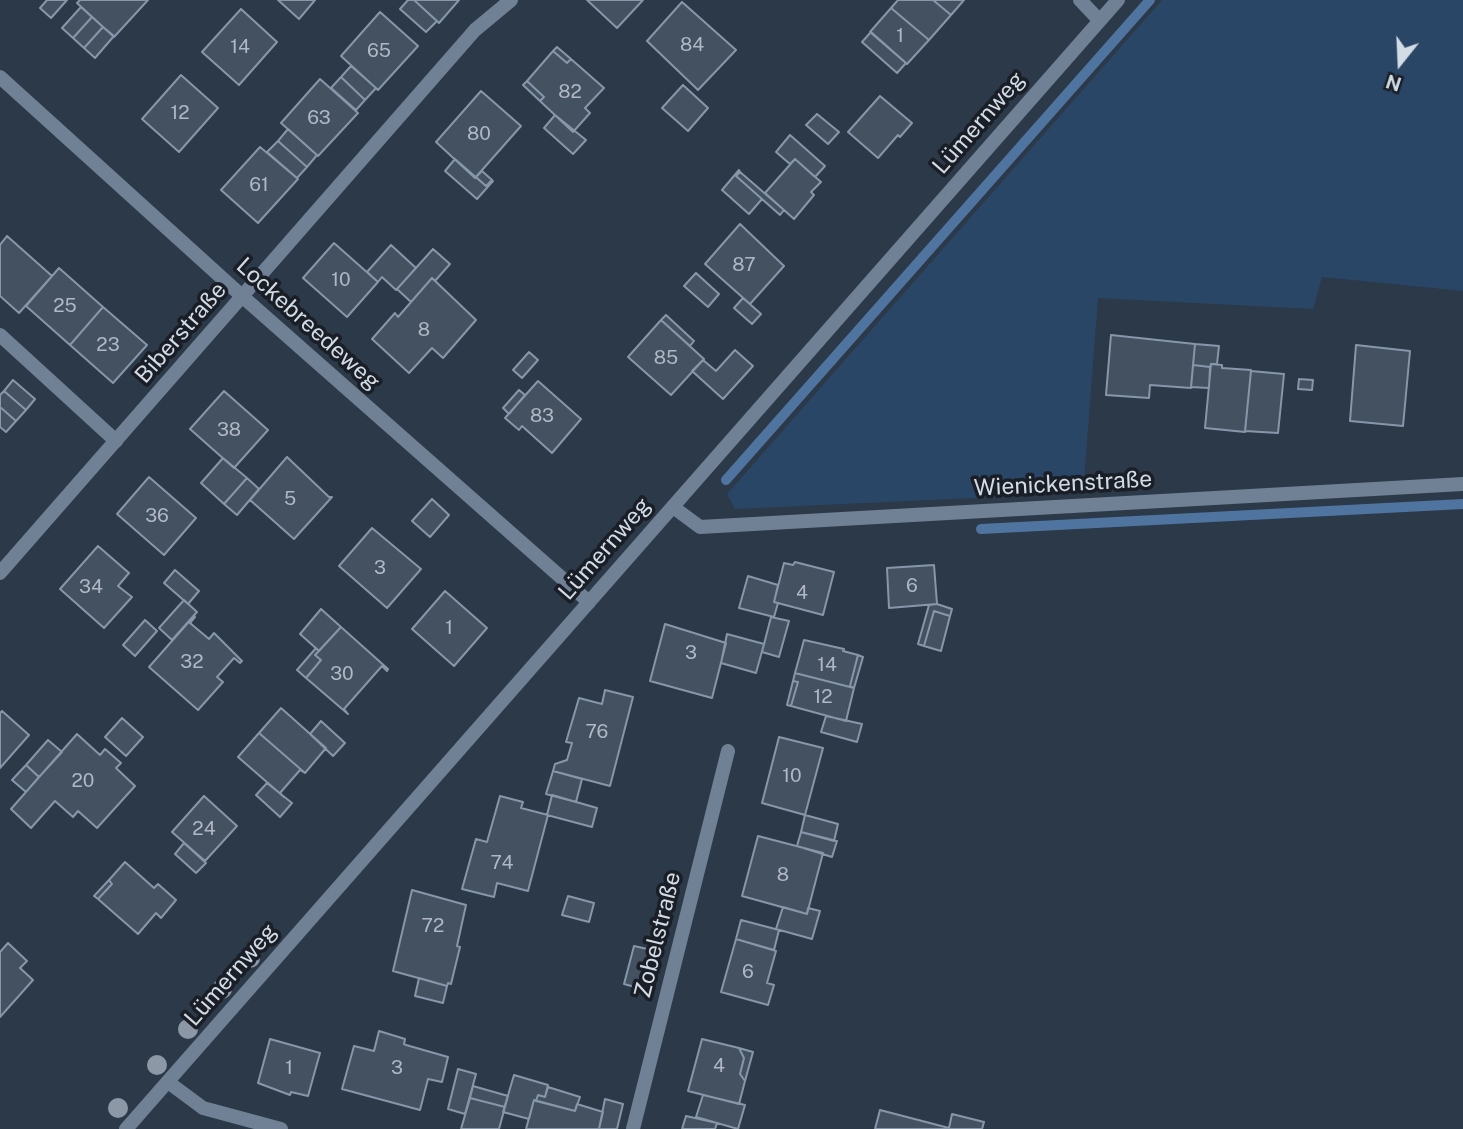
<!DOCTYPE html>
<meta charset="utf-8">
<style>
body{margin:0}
#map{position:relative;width:1463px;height:1129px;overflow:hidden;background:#2c3948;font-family:"Public Sans",sans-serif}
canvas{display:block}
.north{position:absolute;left:1365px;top:28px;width:70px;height:70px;-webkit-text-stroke:5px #1a1f27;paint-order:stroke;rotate:198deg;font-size:19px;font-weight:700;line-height:28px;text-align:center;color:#d3dbe5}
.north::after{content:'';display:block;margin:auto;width:24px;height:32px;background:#d3dbe5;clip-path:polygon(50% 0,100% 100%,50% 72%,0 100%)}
</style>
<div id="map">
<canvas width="1463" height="1129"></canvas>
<div class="north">N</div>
</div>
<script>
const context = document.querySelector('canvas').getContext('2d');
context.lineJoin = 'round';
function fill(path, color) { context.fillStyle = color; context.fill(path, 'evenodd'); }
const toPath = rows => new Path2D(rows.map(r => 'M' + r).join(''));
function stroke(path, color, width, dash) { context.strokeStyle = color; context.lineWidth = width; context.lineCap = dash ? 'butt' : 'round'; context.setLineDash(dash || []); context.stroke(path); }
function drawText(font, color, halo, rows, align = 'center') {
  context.font = font + ' "Public Sans",sans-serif'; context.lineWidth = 7; context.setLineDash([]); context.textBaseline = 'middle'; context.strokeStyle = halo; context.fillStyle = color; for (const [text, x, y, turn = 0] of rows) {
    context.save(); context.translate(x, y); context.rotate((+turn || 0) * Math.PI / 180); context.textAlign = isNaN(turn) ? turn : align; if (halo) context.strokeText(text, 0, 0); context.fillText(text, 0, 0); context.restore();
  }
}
const green = toPath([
 [1162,0,1463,0,1463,291,1322,277,1313,309,1098,298,1083,493,735,509,727,494]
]);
const stream = toPath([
 [726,480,1150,0],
 [981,529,1463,504]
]);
const building = toPath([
 [47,0,67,0,51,18,40,8,47,0],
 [80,0,148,0,114,37,77,3,80,0],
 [278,0,315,0,299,19,278,0],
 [408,0,414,0,437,21,426,32,400,9,408,0],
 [414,0,459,0,439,23,414,0],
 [587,0,643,0,617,28,587,0],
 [898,0,933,0,951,15,929,40,891,8,898,0],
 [933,0,964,0,951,15,933,0],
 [682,2,736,50,698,90,647,41,682,2],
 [81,7,92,17,73,38,62,28,81,7],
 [891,8,929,40,907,64,870,32,891,8],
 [241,9,277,42,239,85,202,52,241,9],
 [380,12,418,46,378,90,341,56,380,12],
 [92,17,103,27,84,48,73,38,92,17],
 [103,27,114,36,95,58,84,48,103,27],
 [871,32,906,63,897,73,862,42,871,32],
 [557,47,571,59,567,63,553,51,557,47],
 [553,51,567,63,571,59,604,88,585,108,590,113,573,132,540,101,544,97,527,81,553,51],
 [351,66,376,88,365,100,341,77,351,66],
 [181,75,218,108,179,152,142,119,181,75],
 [341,77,365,100,356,110,331,88,341,77],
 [320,79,358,113,318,156,281,123,320,79],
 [527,81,544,97,540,101,523,85,527,81],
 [683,85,708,108,688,131,662,108,683,85],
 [481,91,521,126,475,178,436,142,481,91],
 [880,96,912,123,900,137,898,135,878,158,848,132,880,96],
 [817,114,839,132,828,144,806,125,817,114],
 [555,115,586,140,573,154,544,128,555,115],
 [288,129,317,155,307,167,278,141,288,129],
 [790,135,825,166,815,177,795,159,790,164,776,152,790,135],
 [278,141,307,167,297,178,267,152,278,141],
 [260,147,298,179,258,223,221,190,260,147],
 [455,159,486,186,493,181,477,199,445,171,455,159],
 [795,159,821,182,811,192,814,195,794,219,765,193,795,159],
 [739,170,740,172,736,176,762,199,749,214,722,190,739,170],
 [482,171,492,180,486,186,476,177,482,171],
 [740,172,784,210,780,215,736,176,740,172],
 [740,224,784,266,750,304,705,264,740,224],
 [7,236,52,276,19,313,0,296,0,245,7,236],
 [334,243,378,282,347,317,303,278,334,243],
 [391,245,416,268,396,290,382,277,378,282,367,272,391,245],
 [433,249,450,264,435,281,432,278,411,302,397,289,433,249],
 [59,268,103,307,70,345,26,306,59,268],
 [696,273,719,294,708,307,684,286,696,273],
 [432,278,476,320,443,358,432,348,409,373,372,339,395,313,398,317,432,278],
 [743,298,761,314,752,324,734,308,743,298],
 [103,307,147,345,113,383,70,345,103,307],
 [666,315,694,341,690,346,661,320,666,315],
 [661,320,704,359,671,395,628,357,661,320],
 [1111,335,1195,344,1191,388,1150,385,1149,398,1106,395,1111,335],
 [1195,344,1219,346,1217,364,1211,364,1210,367,1193,365,1195,344],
 [1356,345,1410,351,1403,426,1350,421,1356,345],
 [735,350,753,366,723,399,692,371,703,360,716,371,735,350],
 [529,352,538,360,522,378,513,370,529,352],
 [1211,364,1222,365,1222,368,1251,370,1245,432,1205,428,1211,364],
 [1193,365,1210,367,1209,388,1191,387,1193,365],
 [1251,371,1284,374,1278,433,1245,431,1251,371],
 [1299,379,1313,380,1312,390,1298,389,1299,379],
 [13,380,35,399,26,410,4,391,13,380],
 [538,381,581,419,552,453,522,426,519,430,505,418,538,381],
 [519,390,525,395,509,414,503,408,519,390],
 [4,391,26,410,16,421,0,407,0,395,4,391],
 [224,391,268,430,234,468,190,429,224,391],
 [0,407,16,421,6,432,0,427,0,407],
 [287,457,329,497,332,497,294,539,250,500,287,457],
 [223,458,247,478,224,504,201,483,223,458],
 [149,477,196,518,164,555,117,514,149,477],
 [247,478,259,489,237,515,224,504,247,478],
 [432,499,449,515,430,537,412,521,432,499],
 [372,528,421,569,387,608,339,566,372,528],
 [98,546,129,573,118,586,132,597,104,628,60,589,98,546],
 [795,562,834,572,823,615,774,602,784,563,793,565,795,562],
 [934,565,937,604,889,608,887,568,934,565],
 [175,570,199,591,188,604,164,583,175,570],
 [748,576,778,585,774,602,778,603,774,617,739,608,748,576],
 [445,591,487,628,454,666,412,629,445,591],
 [184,600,197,612,172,640,159,628,184,600],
 [937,604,952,609,950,616,934,611,924,646,918,644,929,605,937,604],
 [321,609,341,627,319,651,300,634,321,609],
 [934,611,950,616,941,651,924,646,934,611],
 [194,616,195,617,190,623,209,639,214,633,242,661,240,663,234,658,217,677,223,682,198,710,149,667,194,616],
 [771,617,789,621,779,657,762,652,771,617],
 [145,620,157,631,135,656,123,645,145,620],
 [665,624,726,643,712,698,650,681,665,624],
 [341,627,388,669,387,671,382,666,344,709,348,714,306,678,321,660,315,655,341,627],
 [727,634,764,644,756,673,721,663,727,634],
 [804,640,844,649,843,651,858,655,850,686,854,688,795,673,804,640],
 [316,648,319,651,315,655,321,660,306,678,297,670,316,648],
 [858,655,863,657,854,688,850,686,858,655],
 [795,673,854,688,846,721,791,706,798,682,793,681,795,673],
 [793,681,798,682,791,706,787,705,793,681],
 [605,690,633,697,610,786,553,771,555,764,567,760,572,743,566,742,579,698,602,704,605,690],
 [281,708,326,748,305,773,259,733,281,708],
 [2,711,29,735,0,768,0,713,2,711],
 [826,716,862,724,857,742,821,732,826,716],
 [122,718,143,737,126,756,105,737,122,718],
 [321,721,345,743,333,756,310,734,321,721],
 [259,733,305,773,300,770,280,793,284,797,238,757,259,733],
 [77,734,100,755,105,749,121,763,116,768,135,786,97,828,78,811,73,817,55,801,31,828,11,809,77,734],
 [779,737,823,748,805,815,762,803,779,737],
 [48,740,62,752,39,777,26,765,48,740],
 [26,765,39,777,26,792,12,780,26,765],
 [553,771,582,779,576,802,546,794,553,771],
 [267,783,292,803,280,817,256,795,267,783],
 [552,795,597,808,592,827,547,815,552,795],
 [204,796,237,826,205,861,172,832,204,796],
 [500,796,523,802,521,808,548,815,528,891,497,883,494,897,462,889,476,839,487,842,500,796],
 [805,815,838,824,834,841,801,832,805,815],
 [801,832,837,841,832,857,797,846,801,832],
 [758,836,823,853,807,914,742,896,758,836],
 [184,843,206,863,196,873,175,854,184,843],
 [125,862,154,888,158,884,176,900,161,918,156,913,138,934,98,899,112,884,109,880,125,862],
 [109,880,112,884,98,899,94,896,109,880],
 [412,890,466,905,457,946,460,947,451,984,448,983,447,986,393,971,412,890],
 [568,896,594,903,589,922,562,915,568,896],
 [783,907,807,914,808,908,820,911,812,939,776,929,783,907],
 [741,920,779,930,774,950,736,939,741,920],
 [736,939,776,951,767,983,774,985,768,1005,721,992,736,939],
 [8,943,27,961,20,968,33,980,0,1017,0,952,8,943],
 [634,946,652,950,642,989,624,984,634,946],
 [419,978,447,986,443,1003,415,996,419,978],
 [379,1031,405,1039,404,1044,406,1045,448,1057,442,1082,428,1079,420,1110,342,1089,354,1046,374,1051,379,1031],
 [270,1039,320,1053,308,1096,291,1092,290,1095,258,1083,270,1039],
 [702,1039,739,1048,744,1058,740,1074,745,1081,739,1104,688,1091,702,1039],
 [739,1048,753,1052,745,1081,740,1074,744,1058,739,1048],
 [458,1069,476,1074,465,1114,448,1109,458,1069],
 [514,1075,548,1085,545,1097,538,1095,536,1101,534,1100,529,1119,503,1112,514,1075],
 [473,1086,508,1096,505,1107,470,1098,473,1086],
 [548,1087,580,1097,575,1111,536,1101,538,1095,545,1097,548,1087],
 [703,1095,745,1105,738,1129,696,1117,703,1095],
 [470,1098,505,1107,499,1129,461,1129,470,1098],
 [605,1099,623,1104,617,1129,599,1129,605,1099],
 [534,1100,575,1111,577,1104,603,1112,599,1129,526,1129,534,1100],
 [880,1110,949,1128,952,1114,984,1122,982,1129,875,1129,880,1110],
 [686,1116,717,1123,715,1129,682,1129,686,1116]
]);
const service = toPath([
 [0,335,116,441]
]);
const minor = toPath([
 [1080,0,1099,20],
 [0,77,243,297,589,602],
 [673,507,700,527,1463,484],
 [0,573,475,30,511,0],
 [168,1082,203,1108,281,1129],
 [633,1129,728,751]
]);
const tertiary = toPath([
 [126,1129,1118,0]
]);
const trees = [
 [250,958],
 [222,989],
 [188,1029],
 [157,1065],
 [118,1108]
];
const numberNames = [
 ["1",900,36],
 ["84",692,45],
 ["14",240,47],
 ["65",379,51],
 ["82",570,92],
 ["12",180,113],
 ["63",319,118],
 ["80",479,134],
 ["61",259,185],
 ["87",744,265],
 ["10",341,280],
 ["25",65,306],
 ["8",424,330],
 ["23",108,345],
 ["85",666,358],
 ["83",542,416],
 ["38",229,430],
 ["5",290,499],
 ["36",157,516],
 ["3",380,568],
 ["6",912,586],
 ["34",91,587],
 ["4",802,593],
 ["1",449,628],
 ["3",691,653],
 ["32",192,662],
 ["14",827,665],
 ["30",342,674],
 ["12",823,697],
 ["76",597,732],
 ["10",792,776],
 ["20",83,781],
 ["24",204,829],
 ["74",502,863],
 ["8",783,875],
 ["72",433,926],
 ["6",748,972],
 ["4",719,1066],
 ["1",289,1068],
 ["3",397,1068]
];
const streetNames = [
 ["Lümernweg",979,123,-49],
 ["Lockebreedeweg",308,324,42],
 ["Biberstraße",181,333,-49],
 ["Wienickenstraße",1063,484,-3],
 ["Lümernweg",605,549,-49],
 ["Zobelstraße",658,935,-76],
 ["Lümernweg",231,975,-49]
];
fill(green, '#2a4666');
stroke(stream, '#5074a0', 10);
fill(building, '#435161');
stroke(building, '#8797a9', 2);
stroke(service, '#708195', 14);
stroke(minor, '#708195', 14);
stroke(tertiary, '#708195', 14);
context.fillStyle = '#8c98a6';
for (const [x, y] of trees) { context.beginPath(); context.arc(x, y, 10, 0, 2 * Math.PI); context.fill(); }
drawText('19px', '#afb8c4', null, numberNames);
drawText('23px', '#d3dbe5', '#1a1f27', streetNames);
</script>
